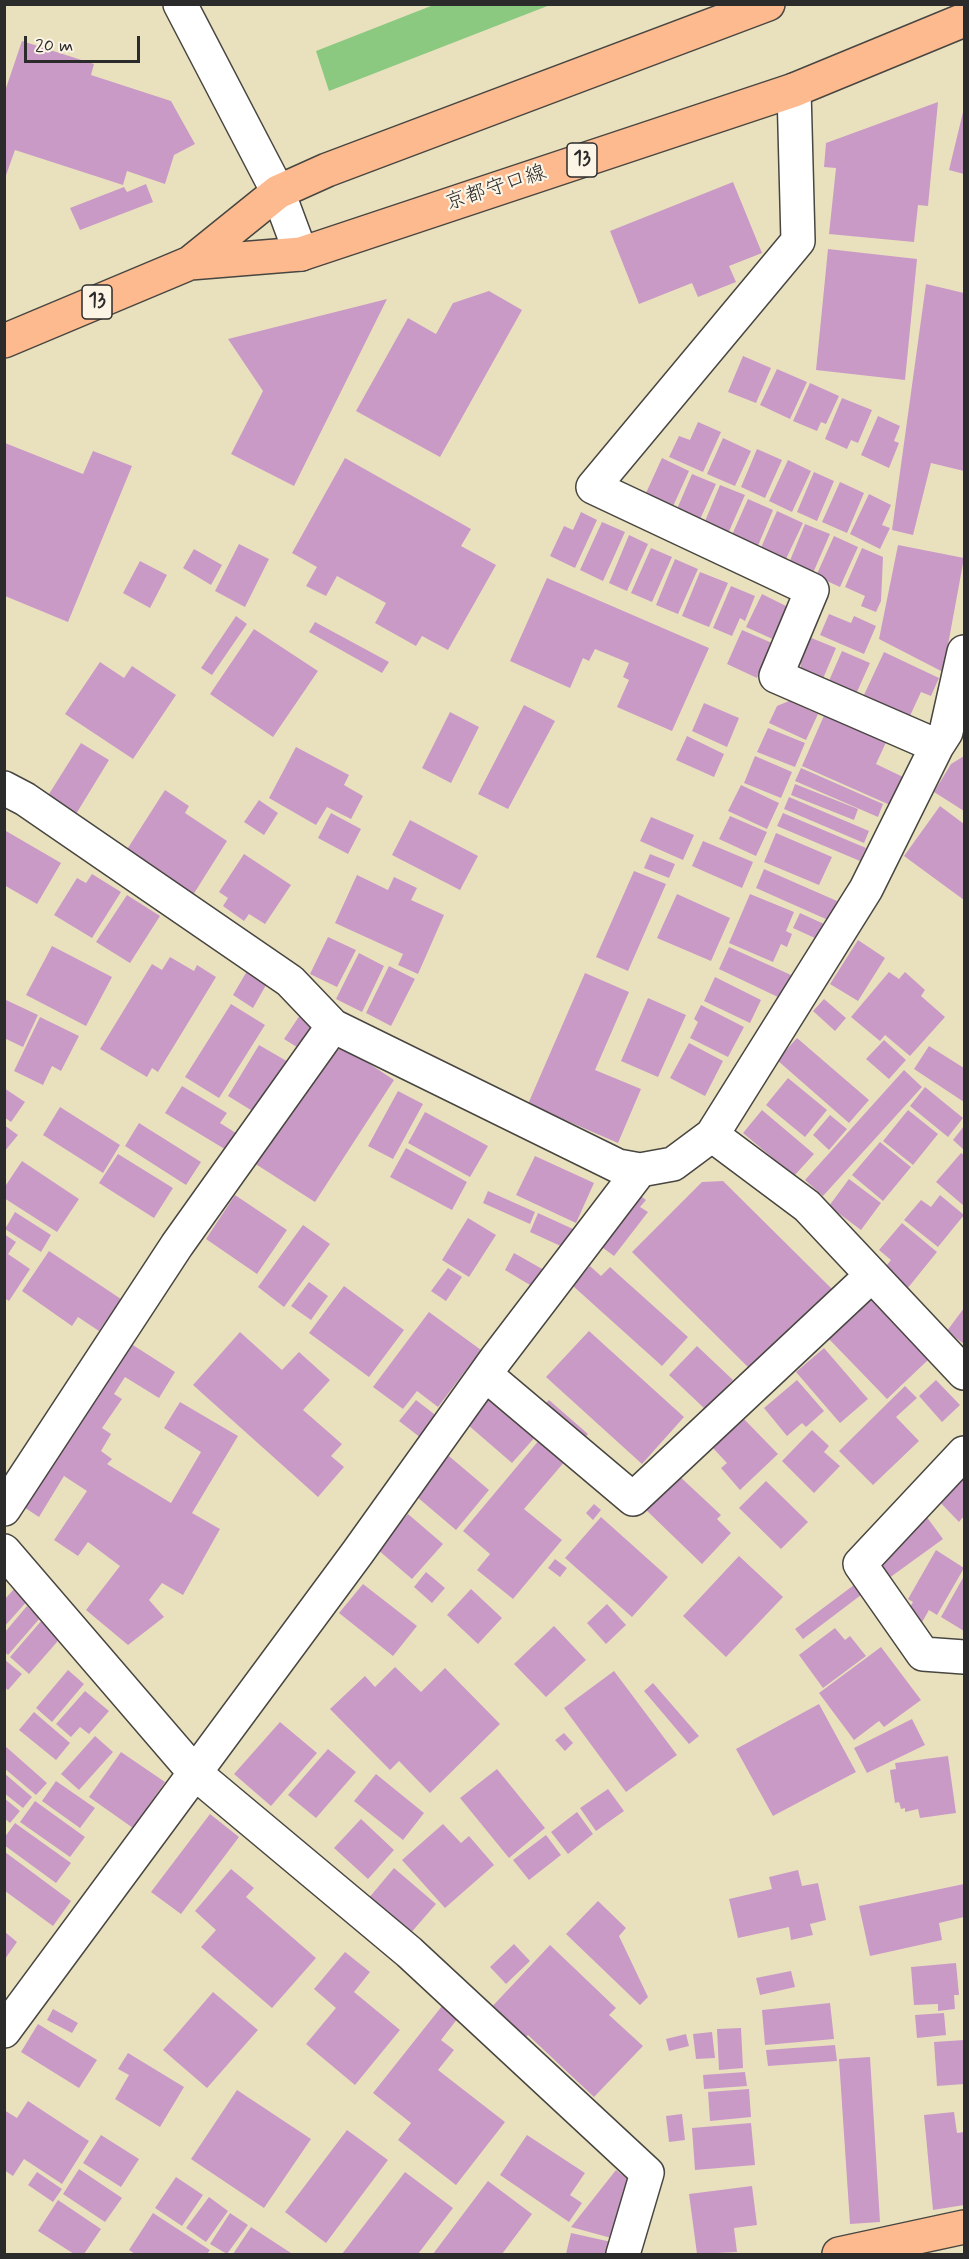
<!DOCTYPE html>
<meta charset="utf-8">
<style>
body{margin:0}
#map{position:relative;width:969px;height:2259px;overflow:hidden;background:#e9e1be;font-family:Mynerve,sans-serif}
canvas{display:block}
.frame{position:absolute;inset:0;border:6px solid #2b2b2b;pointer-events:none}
.scale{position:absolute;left:24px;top:36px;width:116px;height:27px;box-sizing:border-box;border:3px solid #2b2b2b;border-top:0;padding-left:8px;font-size:18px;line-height:21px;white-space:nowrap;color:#2b2b2b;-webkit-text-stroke:4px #fcf5e5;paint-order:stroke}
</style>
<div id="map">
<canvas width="969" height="2259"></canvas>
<div class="frame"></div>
<div class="scale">20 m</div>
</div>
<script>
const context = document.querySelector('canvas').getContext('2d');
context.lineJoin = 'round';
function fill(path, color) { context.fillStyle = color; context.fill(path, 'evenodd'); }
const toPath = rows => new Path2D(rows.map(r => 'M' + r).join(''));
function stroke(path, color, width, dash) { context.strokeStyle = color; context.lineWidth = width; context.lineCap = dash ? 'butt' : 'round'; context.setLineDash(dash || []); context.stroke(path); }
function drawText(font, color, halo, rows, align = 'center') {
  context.font = font + ' Mynerve,"Klee One",sans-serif'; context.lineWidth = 4.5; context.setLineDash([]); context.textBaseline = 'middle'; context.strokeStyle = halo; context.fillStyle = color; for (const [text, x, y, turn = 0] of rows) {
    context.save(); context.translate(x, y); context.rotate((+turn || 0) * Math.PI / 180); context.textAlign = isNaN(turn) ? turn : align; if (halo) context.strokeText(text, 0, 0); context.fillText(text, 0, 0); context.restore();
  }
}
const green = toPath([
 [436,4,550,5,329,91,316,51]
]);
const building = toPath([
 [22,41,94,64,91,75,171,101,195,144,174,155,165,184,127,171,123,185,15,150,4,181,4,94],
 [938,102,928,206,918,205,914,242,829,234,836,168,824,167,826,143],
 [964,108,964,174,949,170],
 [733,182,762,253,729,266,736,282,698,297,692,283,639,304,610,231],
 [146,184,153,202,80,230,70,208,124,187,127,192],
 [828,249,917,259,905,380,816,370],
 [926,284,964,293,964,471,931,463,913,535,892,530],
 [489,291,522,310,440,457,356,411,408,318,436,334,453,303],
 [387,299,294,486,231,454,263,391,228,339],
 [743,356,771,368,756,403,728,392],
 [777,369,807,382,790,419,760,405],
 [810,383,839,396,826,424,821,422,817,431,793,421],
 [842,398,872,410,858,443,851,440,847,449,825,439],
 [878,416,900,426,894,441,899,443,889,468,861,455],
 [698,422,721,432,703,472,669,457,679,436,690,440],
 [723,438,751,451,735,486,707,474],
 [5,443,83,474,93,451,132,466,68,622,5,596],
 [757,449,782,460,765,498,741,487],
 [345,458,471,529,461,546,496,565,448,650,422,636,416,646,375,623,386,603,337,576,326,596,306,586,317,567,292,553],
 [662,458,689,471,670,513,650,503,653,496,646,493],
 [788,460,811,471,792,512,769,501],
 [814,472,834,481,817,521,797,512],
 [692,474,716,484,697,526,674,516],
 [840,482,864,493,847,533,822,522],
 [720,485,745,495,727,536,703,526],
 [869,494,891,505,882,525,890,528,880,549,850,534],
 [748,499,773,510,757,548,731,537],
 [777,511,803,523,785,561,760,550],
 [581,512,597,520,575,568,550,556,564,526,573,530],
 [602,522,625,532,603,581,580,570],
 [805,524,830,534,813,573,789,563],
 [629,535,648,544,627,591,609,583],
 [834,536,858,547,840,587,816,576],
 [239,544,269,559,245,607,215,591],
 [898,545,964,558,943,672,879,639],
 [651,548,672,557,652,602,631,593],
 [862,548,883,557,881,601,876,612,861,606,865,596,845,587],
 [194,549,222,565,211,585,183,568],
 [675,559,698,569,678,614,656,605],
 [140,561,167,575,150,608,123,593],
 [700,572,728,583,709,627,682,616],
 [547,578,709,648,672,731,617,707,629,680,623,677,629,663,595,649,589,661,583,658,570,688,510,661],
 [731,586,755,596,745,621,740,618,732,636,713,628],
 [762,594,792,609,777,641,746,627],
 [829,614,851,623,854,616,876,626,864,654,820,635],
 [236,616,247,624,212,675,201,668],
 [315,622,389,662,382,673,309,632],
 [254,629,318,671,273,737,210,694],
 [742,630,772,643,757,678,727,664],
 [809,637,836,648,822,681,801,671,800,657],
 [842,651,870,663,856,694,828,683],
 [884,652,939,678,931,696,921,692,909,718,863,697],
 [100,662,124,678,132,666,176,695,133,759,65,714],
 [789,701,818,714,806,740,769,723,777,706],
 [704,703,739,718,727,747,692,731],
 [524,705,555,721,508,809,478,794],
 [826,711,888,738,876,764,903,777,890,805,802,766],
 [450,712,479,727,451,783,422,768],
 [768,728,805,743,795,767,757,752],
 [687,736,724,754,714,777,676,760],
 [81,743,109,760,73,819,44,802],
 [296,747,349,775,344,785,363,796,351,819,327,807,316,825,269,798],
 [755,756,792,772,781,798,744,783],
 [964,756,964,811,934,792,951,764],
 [801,768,883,804,878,817,795,781],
 [795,784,858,809,854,820,791,795],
 [741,785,779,803,767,829,728,811],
 [165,790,189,806,185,813,227,841,193,895,126,851],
 [789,797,869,831,864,843,784,809],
 [259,800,278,813,264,835,244,822],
 [940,806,964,824,964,900,904,856],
 [331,813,361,829,348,854,318,838],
 [783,813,866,848,860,861,777,826],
 [730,816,767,832,756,856,719,839],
 [651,817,694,835,683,860,640,841],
 [410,820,478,856,460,890,392,855],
 [6,831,61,863,37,904,4,885],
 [776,833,832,857,819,885,764,862],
 [703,841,753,862,742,888,692,866],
 [244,854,291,885,265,924,249,914,244,921,223,906,228,898,219,892],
 [650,854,675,864,669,878,644,868],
 [764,869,837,901,828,920,756,888],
 [634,871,666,884,628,971,596,957],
 [92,874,121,892,92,938,54,915,77,878,86,883],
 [357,875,388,890,394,877,417,888,411,900,444,915,418,974,398,965,403,954,335,923],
 [677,894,730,918,711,961,657,938],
 [750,894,794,912,786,931,792,934,787,947,781,944,773,962,729,943],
 [127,895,160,916,130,963,96,942],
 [800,913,824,924,817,939,793,928],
 [328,937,356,950,337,987,310,974],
 [858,940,885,958,858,1001,830,984],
 [52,946,112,977,86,1026,26,995],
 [729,947,791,975,780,998,719,969],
 [359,953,384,966,362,1012,336,999],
 [170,957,194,971,197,965,216,977,158,1072,152,1068,147,1077,100,1049,152,964,162,970],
 [250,966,270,978,253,1008,233,995],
 [389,966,415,979,391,1026,366,1013],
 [889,972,899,979,905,972,925,990,921,996,945,1017,910,1056,885,1035,880,1041,851,1017],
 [585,973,629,992,595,1070,641,1089,618,1143,528,1104],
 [715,977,761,1000,750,1023,704,1001],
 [648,998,686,1015,658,1077,621,1061],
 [824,999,846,1018,835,1031,813,1011],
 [6,1000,38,1015,23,1047,4,1038],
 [231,1004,265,1025,219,1098,185,1077],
 [701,1005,744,1027,728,1057,690,1038,698,1022,694,1019],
 [302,1012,317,1022,300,1049,284,1039],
 [40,1017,79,1036,61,1071,52,1066,43,1085,14,1071],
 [797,1038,869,1100,849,1123,777,1060],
 [884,1040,906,1060,889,1079,866,1059],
 [689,1043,723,1061,705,1096,670,1078],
 [259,1045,290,1063,259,1115,228,1096],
 [929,1046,964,1068,964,1102,914,1069],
 [344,1047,394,1080,315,1202,254,1163,322,1058],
 [904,1070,922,1087,823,1196,805,1180],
 [788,1078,827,1110,805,1137,766,1105],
 [182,1086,227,1113,220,1123,239,1135,228,1151,165,1113],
 [925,1087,963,1118,948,1137,910,1106],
 [4,1088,25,1102,11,1122,4,1117],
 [398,1091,423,1104,393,1159,368,1146],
 [60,1107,120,1145,103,1173,43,1135],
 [762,1110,814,1154,794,1176,743,1133],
 [908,1110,938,1134,913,1165,883,1141],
 [425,1112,488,1146,470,1177,408,1143],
 [830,1115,847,1129,829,1150,813,1135],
 [139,1123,201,1162,186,1185,125,1146],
 [4,1125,18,1135,4,1152],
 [964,1126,964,1150,953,1140],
 [880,1142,911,1167,883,1201,852,1175],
 [406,1148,467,1182,452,1210,390,1177],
 [961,1153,964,1155,964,1206,936,1182],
 [118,1154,173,1188,154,1218,99,1183],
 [535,1156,594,1183,576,1223,516,1195],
 [22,1161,79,1199,57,1232,4,1198,4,1188],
 [849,1179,881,1203,861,1230,829,1206],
 [723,1181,834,1291,753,1372,632,1252,702,1182],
 [488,1191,535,1212,530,1224,483,1203],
 [638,1194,646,1200,640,1207,648,1212,614,1256,599,1245],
 [235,1195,287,1230,257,1274,206,1239],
 [940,1195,964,1215,938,1247,904,1220,921,1200,931,1207],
 [15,1212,51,1235,41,1252,5,1229],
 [538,1213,573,1229,565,1248,530,1232],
 [468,1218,496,1235,469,1277,442,1260],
 [902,1223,937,1252,907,1289,883,1270,891,1260,879,1250],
 [303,1225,330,1244,284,1307,258,1287],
 [4,1234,16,1242,8,1254,30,1269,9,1301,4,1298],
 [49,1251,121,1299,99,1331,78,1317,72,1326,22,1291],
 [514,1253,544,1270,535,1288,505,1270],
 [590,1266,601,1276,610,1267,688,1337,662,1366,573,1286],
 [448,1268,462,1277,446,1301,431,1291],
 [309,1282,328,1296,311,1320,291,1306],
 [344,1286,404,1330,369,1377,309,1333],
 [870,1298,929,1359,887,1399,828,1338],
 [964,1308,964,1344,947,1331],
 [429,1312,481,1350,438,1407,417,1391,403,1409,373,1387],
 [589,1331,684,1417,642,1464,546,1377],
 [240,1332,282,1370,299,1352,330,1380,303,1410,342,1444,331,1456,344,1467,318,1497,193,1385],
 [125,1340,175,1372,159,1398,125,1377,114,1394,122,1399,102,1428,111,1434,101,1451,112,1459,107,1464,171,1503,201,1452,164,1428,180,1402,238,1436,192,1513,220,1529,183,1595,162,1583,149,1600,164,1617,128,1645,86,1610,120,1566,88,1542,78,1556,54,1540,87,1491,64,1476,39,1517,19,1504],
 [697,1346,733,1380,705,1409,669,1375],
 [824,1348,868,1399,840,1423,796,1372],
 [797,1380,824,1411,806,1427,802,1423,787,1436,764,1408],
 [936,1380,960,1405,942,1422,919,1396],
 [905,1386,917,1398,896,1417,919,1441,873,1485,839,1451],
 [484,1390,536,1436,512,1463,460,1418],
 [416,1400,438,1417,421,1438,399,1421],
 [549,1400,588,1434,580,1443,541,1408],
 [743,1418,778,1454,740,1490,721,1468,727,1463,712,1447],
 [812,1430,829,1446,824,1452,840,1466,814,1493,782,1461],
 [540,1439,566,1460,524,1509,562,1540,513,1599,477,1570,490,1554,463,1531],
 [443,1451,489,1490,456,1530,410,1491],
 [964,1471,964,1516,959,1522,936,1498],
 [676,1473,721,1515,717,1519,731,1533,702,1564,643,1507],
 [766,1481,808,1522,781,1549,739,1508],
 [594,1504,601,1510,593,1520,586,1513],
 [408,1514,443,1544,412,1579,377,1549],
 [926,1516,943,1539,885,1581,876,1569],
 [601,1517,668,1577,632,1617,565,1558],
 [936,1550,964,1568,937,1615,929,1610,921,1624,905,1615,913,1602,908,1599],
 [739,1556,783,1597,726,1657,683,1616],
 [555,1559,567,1568,560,1577,548,1568],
 [426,1572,445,1588,432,1603,414,1587],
 [964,1576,964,1631,941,1617],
 [363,1584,417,1626,393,1656,339,1613],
 [854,1585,861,1595,803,1639,795,1629],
 [15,1588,29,1599,4,1627,4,1600],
 [471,1589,502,1618,478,1644,447,1615],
 [607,1604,626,1625,606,1644,587,1623],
 [27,1606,40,1618,8,1655,5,1652,5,1632],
 [42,1620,57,1633,57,1642,29,1674,10,1657],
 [554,1626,586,1660,546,1697,514,1664],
 [835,1628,845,1640,850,1636,866,1656,823,1688,799,1655],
 [881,1647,921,1700,884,1727,879,1721,854,1740,819,1693],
 [4,1659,22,1674,8,1690,4,1687],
 [395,1667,421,1692,445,1668,500,1724,430,1793,399,1761,390,1770,330,1709,365,1676,375,1687],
 [68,1670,84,1684,52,1722,36,1708],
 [614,1671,677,1755,626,1792,564,1708],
 [653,1683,699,1736,689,1744,644,1691],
 [85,1691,109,1711,89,1734,80,1727,71,1737,56,1724],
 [819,1704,856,1772,773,1816,736,1749],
 [34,1712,70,1743,56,1760,19,1730],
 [912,1719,925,1745,867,1773,854,1748],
 [280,1722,317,1753,271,1806,234,1774],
 [564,1733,573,1743,565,1751,555,1740],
 [95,1736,113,1752,79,1790,61,1774],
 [4,1745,47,1783,36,1795,4,1768],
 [328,1749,356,1772,316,1818,288,1795],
 [121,1752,165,1782,133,1828,89,1797],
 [948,1756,956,1813,920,1818,918,1809,905,1812,905,1808,901,1809,899,1802,895,1803,890,1770,896,1769,895,1763],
 [497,1769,545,1828,509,1858,460,1798],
 [4,1773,32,1797,23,1808,4,1793],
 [376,1774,424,1813,403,1840,354,1801],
 [56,1781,95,1808,80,1828,42,1801],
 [608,1789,624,1811,596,1831,580,1808],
 [4,1798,20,1811,10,1823,4,1818],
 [35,1801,85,1837,70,1857,20,1822],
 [577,1812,593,1834,568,1854,551,1832],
 [210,1814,239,1837,181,1914,151,1892],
 [361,1819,394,1850,368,1879,334,1848],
 [15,1823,71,1863,56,1883,4,1845,4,1838],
 [443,1824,461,1843,469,1836,494,1865,445,1908,402,1860],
 [546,1835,561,1855,529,1880,513,1860],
 [5,1852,71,1901,53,1926,5,1891],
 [394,1868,436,1904,409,1935,368,1899],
 [231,1869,254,1888,246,1897,316,1958,272,2008,201,1947,216,1930,195,1911],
 [798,1870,802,1886,818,1883,826,1920,810,1924,813,1935,791,1940,789,1927,738,1938,729,1899,772,1889,769,1877],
 [964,1884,964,1917,939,1923,942,1940,870,1956,859,1906],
 [598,1901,626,1928,619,1936,648,1997,640,2005,566,1934],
 [5,1932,17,1942,5,1959],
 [514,1944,530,1961,506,1984,490,1967],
 [550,1945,616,2008,609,2015,643,2046,594,2097,528,2035,520,2043,487,2012],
 [345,1952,370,1972,354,1992,400,2030,355,2085,306,2044,336,2008,314,1989],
 [956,1963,959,1995,954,1995,955,2009,938,2011,938,2004,914,2005,911,1967],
 [791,1971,795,1987,760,1995,756,1978],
 [213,1992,258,2030,207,2088,163,2050],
 [830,2003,834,2039,765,2045,762,2010],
 [442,2006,458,2018,441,2040,454,2050,438,2070,505,2122,456,2185,398,2140,411,2123,373,2093],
 [53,2009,78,2023,72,2033,47,2020],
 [944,2013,946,2035,917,2038,915,2015],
 [38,2024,97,2060,79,2088,21,2052],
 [741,2028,743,2068,719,2070,717,2029],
 [712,2032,715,2058,696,2059,693,2034],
 [686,2034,689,2046,669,2051,666,2039],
 [964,2040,964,2084,937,2086,934,2042],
 [835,2045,837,2061,768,2066,766,2050],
 [128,2053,184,2087,160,2127,115,2099,129,2075,118,2069],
 [870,2057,880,2222,850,2224,839,2059],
 [745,2072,747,2086,704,2089,703,2075],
 [749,2089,751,2117,710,2121,708,2092],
 [237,2090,311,2139,264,2208,191,2159],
 [28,2101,89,2141,62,2184,24,2159,13,2176,4,2170,4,2110,17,2118],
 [954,2112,957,2133,964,2132,964,2205,933,2210,924,2115],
 [682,2114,685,2140,669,2142,666,2116],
 [751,2123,755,2165,695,2170,692,2128],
 [347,2130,388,2160,326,2243,285,2212],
 [101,2135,139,2159,121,2187,83,2163],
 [527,2135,585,2173,570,2195,582,2203,569,2222,500,2175],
 [79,2169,122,2198,105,2222,63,2194],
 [616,2170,636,2186,622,2241,571,2227],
 [37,2172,62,2189,53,2202,28,2185],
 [405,2172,453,2208,418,2254,342,2254],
 [176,2177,203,2195,182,2226,155,2208],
 [488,2181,532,2214,502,2254,433,2254],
 [752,2186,757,2225,734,2228,737,2252,697,2254,689,2194],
 [209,2197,228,2211,206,2242,186,2228],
 [58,2200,101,2229,84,2254,74,2254,38,2231],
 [153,2213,210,2250,207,2254,135,2254,129,2250],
 [230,2213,248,2225,227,2254,210,2244],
 [251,2227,291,2253,290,2254,233,2254],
 [571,2233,616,2243,614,2254,566,2254]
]);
const minor = toPath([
 [180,4,278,192,301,254],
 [794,90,798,241,593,487,812,590,776,676,937,746],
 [4,788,25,799,290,981,333,1026,618,1166,640,1170],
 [712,1135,807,1206,964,1373],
 [486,1375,633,1499,872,1275],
 [964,1453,860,1564,923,1654,964,1657],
 [4,1509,177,1245,333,1026],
 [4,1551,195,1773,409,1952,647,2173,623,2254],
 [4,2031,358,1552,496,1359,640,1170,673,1164,712,1135,866,889,937,746,946,732,964,652]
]);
const major = toPath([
 [190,263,301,254,794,90,964,20],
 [4,341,190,263,278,192,327,170,768,4],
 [839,2254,964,2227]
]);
const shields = [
 [582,160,30],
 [97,302,30]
];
const shieldNames = [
 ["13",582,160],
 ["13",97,302]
];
const streetNames = [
 ["京都守口線",496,189,-18]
];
fill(green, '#8bc980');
fill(building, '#ca9ac7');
stroke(minor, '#484641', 36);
stroke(major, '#484641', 36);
stroke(minor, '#fff', 33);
stroke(major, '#fcba8e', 33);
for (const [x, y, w] of shields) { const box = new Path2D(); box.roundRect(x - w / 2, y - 17, w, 34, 4.5); context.fillStyle = '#fcf5e5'; context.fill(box); stroke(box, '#2b2b2b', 1.5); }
drawText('bold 20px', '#2b2b2b', null, shieldNames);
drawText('21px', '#2b2b2b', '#fcf5e5', streetNames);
</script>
